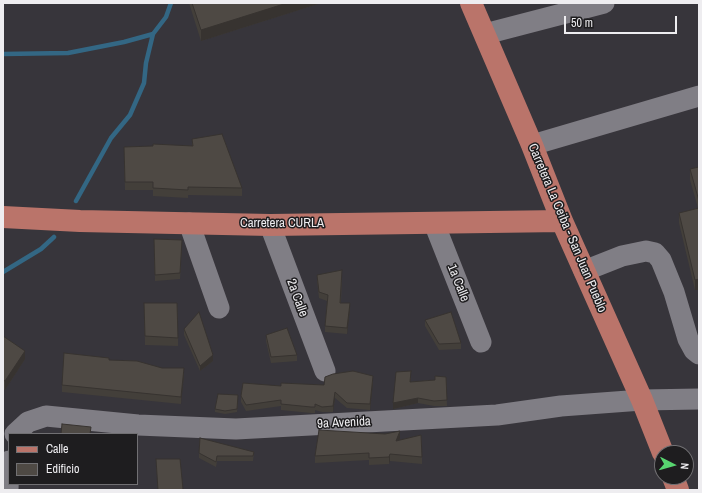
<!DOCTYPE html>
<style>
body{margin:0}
#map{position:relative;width:702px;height:493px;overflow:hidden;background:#37353b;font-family:"Archivo Narrow",sans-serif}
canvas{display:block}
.frame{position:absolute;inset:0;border:4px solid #eeedf0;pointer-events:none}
.legend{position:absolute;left:8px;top:433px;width:130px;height:52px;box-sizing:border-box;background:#1e1d1f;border:1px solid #717073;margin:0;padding:5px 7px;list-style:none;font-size:12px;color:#eeedf0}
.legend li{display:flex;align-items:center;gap:8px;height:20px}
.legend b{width:20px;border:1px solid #717073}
.north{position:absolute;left:654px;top:445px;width:40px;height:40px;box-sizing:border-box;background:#1e1d1f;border:1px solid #717073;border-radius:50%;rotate:96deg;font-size:11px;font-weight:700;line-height:16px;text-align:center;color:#eeedf0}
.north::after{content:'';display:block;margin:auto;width:14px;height:18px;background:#58d570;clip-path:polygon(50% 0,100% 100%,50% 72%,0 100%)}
.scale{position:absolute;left:564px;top:16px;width:113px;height:18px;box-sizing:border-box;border:2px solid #eeedf0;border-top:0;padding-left:5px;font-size:12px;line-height:14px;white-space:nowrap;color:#eeedf0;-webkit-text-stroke:3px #1e1d1f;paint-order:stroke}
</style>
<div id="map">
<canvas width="702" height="493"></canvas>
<div class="frame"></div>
<ul class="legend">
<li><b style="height:5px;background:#ba746a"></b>Calle</li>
<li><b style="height:11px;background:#4e4944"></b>Edificio</li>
</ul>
<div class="north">N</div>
<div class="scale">50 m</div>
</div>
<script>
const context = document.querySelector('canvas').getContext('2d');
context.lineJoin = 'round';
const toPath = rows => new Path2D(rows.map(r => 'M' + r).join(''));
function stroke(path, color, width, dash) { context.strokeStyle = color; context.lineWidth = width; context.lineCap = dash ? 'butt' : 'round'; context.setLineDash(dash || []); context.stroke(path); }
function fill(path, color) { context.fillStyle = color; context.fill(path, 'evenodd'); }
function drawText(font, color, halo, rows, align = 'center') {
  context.font = font + ' "Archivo Narrow",sans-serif'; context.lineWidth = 3; context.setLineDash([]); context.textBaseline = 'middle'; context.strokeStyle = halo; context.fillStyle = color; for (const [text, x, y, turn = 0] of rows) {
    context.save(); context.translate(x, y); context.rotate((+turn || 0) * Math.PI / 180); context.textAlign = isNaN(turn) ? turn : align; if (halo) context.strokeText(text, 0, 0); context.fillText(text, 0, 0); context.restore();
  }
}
const stream = toPath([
 [3,54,68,53,124,42,153,34,166,17,171,3],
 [76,201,111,138,130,115,144,83,146,63,153,34],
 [3,272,41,249,54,237]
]);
const minor = toPath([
 [485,34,604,3],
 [532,145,699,96],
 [189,223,219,308],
 [434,223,481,342],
 [270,225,325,371],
 [584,271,622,256,646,251,655,253,661,260,674,292,688,339,694,350,699,354],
 [15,434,28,422,46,416,138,425,236,429,497,415,561,406,642,400,699,399],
 [8,490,9,461]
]);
const major = toPath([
 [471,3,532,145,562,221,642,400,663,453],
 [3,217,80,221,270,225,562,221],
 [673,477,678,490]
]);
const wall = toPath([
 [189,3,321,3,201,41],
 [192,139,242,188,242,196,188,195,188,198,153,196,153,190,125,190,124,147,192,146],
 [699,167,699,290,695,290,679,223,679,213,698,208,690,180,690,169],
 [154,239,182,245,180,279,155,281],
 [317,275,342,276,341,303,350,309,347,334,325,332,325,326,327,301,319,298,317,280],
 [144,303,178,338,178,346,145,345],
 [425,320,461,343,461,349,439,350,425,326],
 [184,329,213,361,200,371,184,335],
 [266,335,297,355,297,361,271,363,266,341],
 [3,336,25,359,5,390,3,389],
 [109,360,184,375,181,404,62,392,62,385],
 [411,376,410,382,435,380,446,377,447,406,434,406,418,403,393,409],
 [373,382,370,410,347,408,335,398,333,412,322,412,315,410,315,413,311,413,281,410,281,406,246,411,241,402,241,396,281,386,324,385],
 [238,398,237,412,225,414,215,412,215,409],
 [400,438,399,440,422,457,422,464,390,461,389,464,369,465,369,460,315,463,315,456],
 [254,452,253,461,217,461,216,467,199,458,199,453]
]);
const shadedWall = toPath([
 [287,3,321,3,201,41,201,30],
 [699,279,699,290,695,290,695,280],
 [350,303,350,309,347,334,347,328],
 [25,351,25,359,5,390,5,381],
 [213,355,213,361,200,371,200,366],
 [184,368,184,375,181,404,181,397],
 [373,376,373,382,370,410,370,404],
 [335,392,335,398,333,412,333,406],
 [418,398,418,403,393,409,393,403],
 [400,431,400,438,396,448,396,441],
 [390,454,390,461,389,464,389,457]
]);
const building = toPath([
 [192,3,287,3,201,30,192,3],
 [222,134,242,188,188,187,188,190,153,188,153,182,125,182,124,147,153,146,153,144,193,146,192,139,222,134],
 [699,167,699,201,690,169,699,167],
 [699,208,699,279,695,280,679,213,699,208],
 [154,239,182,240,180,273,155,275,154,239],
 [342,270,340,303,350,303,347,328,325,326,328,295,319,292,317,275,342,270],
 [144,303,177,303,178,338,145,336,144,303],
 [199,312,213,355,200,366,184,329,199,312],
 [451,312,461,343,439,344,425,320,451,312],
 [287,328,297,355,271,357,266,335,287,328],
 [3,336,25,351,5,381,3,380,3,336],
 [64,353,109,358,109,360,137,361,162,368,184,368,181,397,62,385,64,353],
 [353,371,373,376,370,404,347,403,335,392,333,406,322,407,315,404,315,407,311,407,281,404,281,400,246,405,241,396,243,383,281,386,281,383,324,385,325,377,333,374,353,371],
 [411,371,410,382,435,380,435,376,446,377,447,400,434,401,418,398,393,403,396,372,411,371],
 [218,394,238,395,237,409,225,411,215,409,218,394],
 [62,424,91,427,90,434,61,434,62,424],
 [319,430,385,434,400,431,396,441,421,435,422,457,390,454,389,457,369,458,369,453,315,456,319,430],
 [200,438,254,452,253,456,217,456,216,462,199,453,200,438],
 [156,459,180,459,183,489,180,490,158,490,156,459]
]);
const streetNames = [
 ["Carretera CURLA",282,224],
 ["Carretera La Ceiba - San Juan Pueblo",567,228,67],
 ["1a Calle",458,283,68],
 ["2a Calle",297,298,70],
 ["9a Avenida",344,423,-3]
];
stroke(stream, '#336784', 4.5);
stroke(minor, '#807e85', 21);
stroke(major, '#ba746a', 22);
fill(wall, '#433f3a');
fill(shadedWall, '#373330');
fill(building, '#4e4944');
stroke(building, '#373330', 1);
drawText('13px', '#eeedf0', '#1e1d1f', streetNames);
</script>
